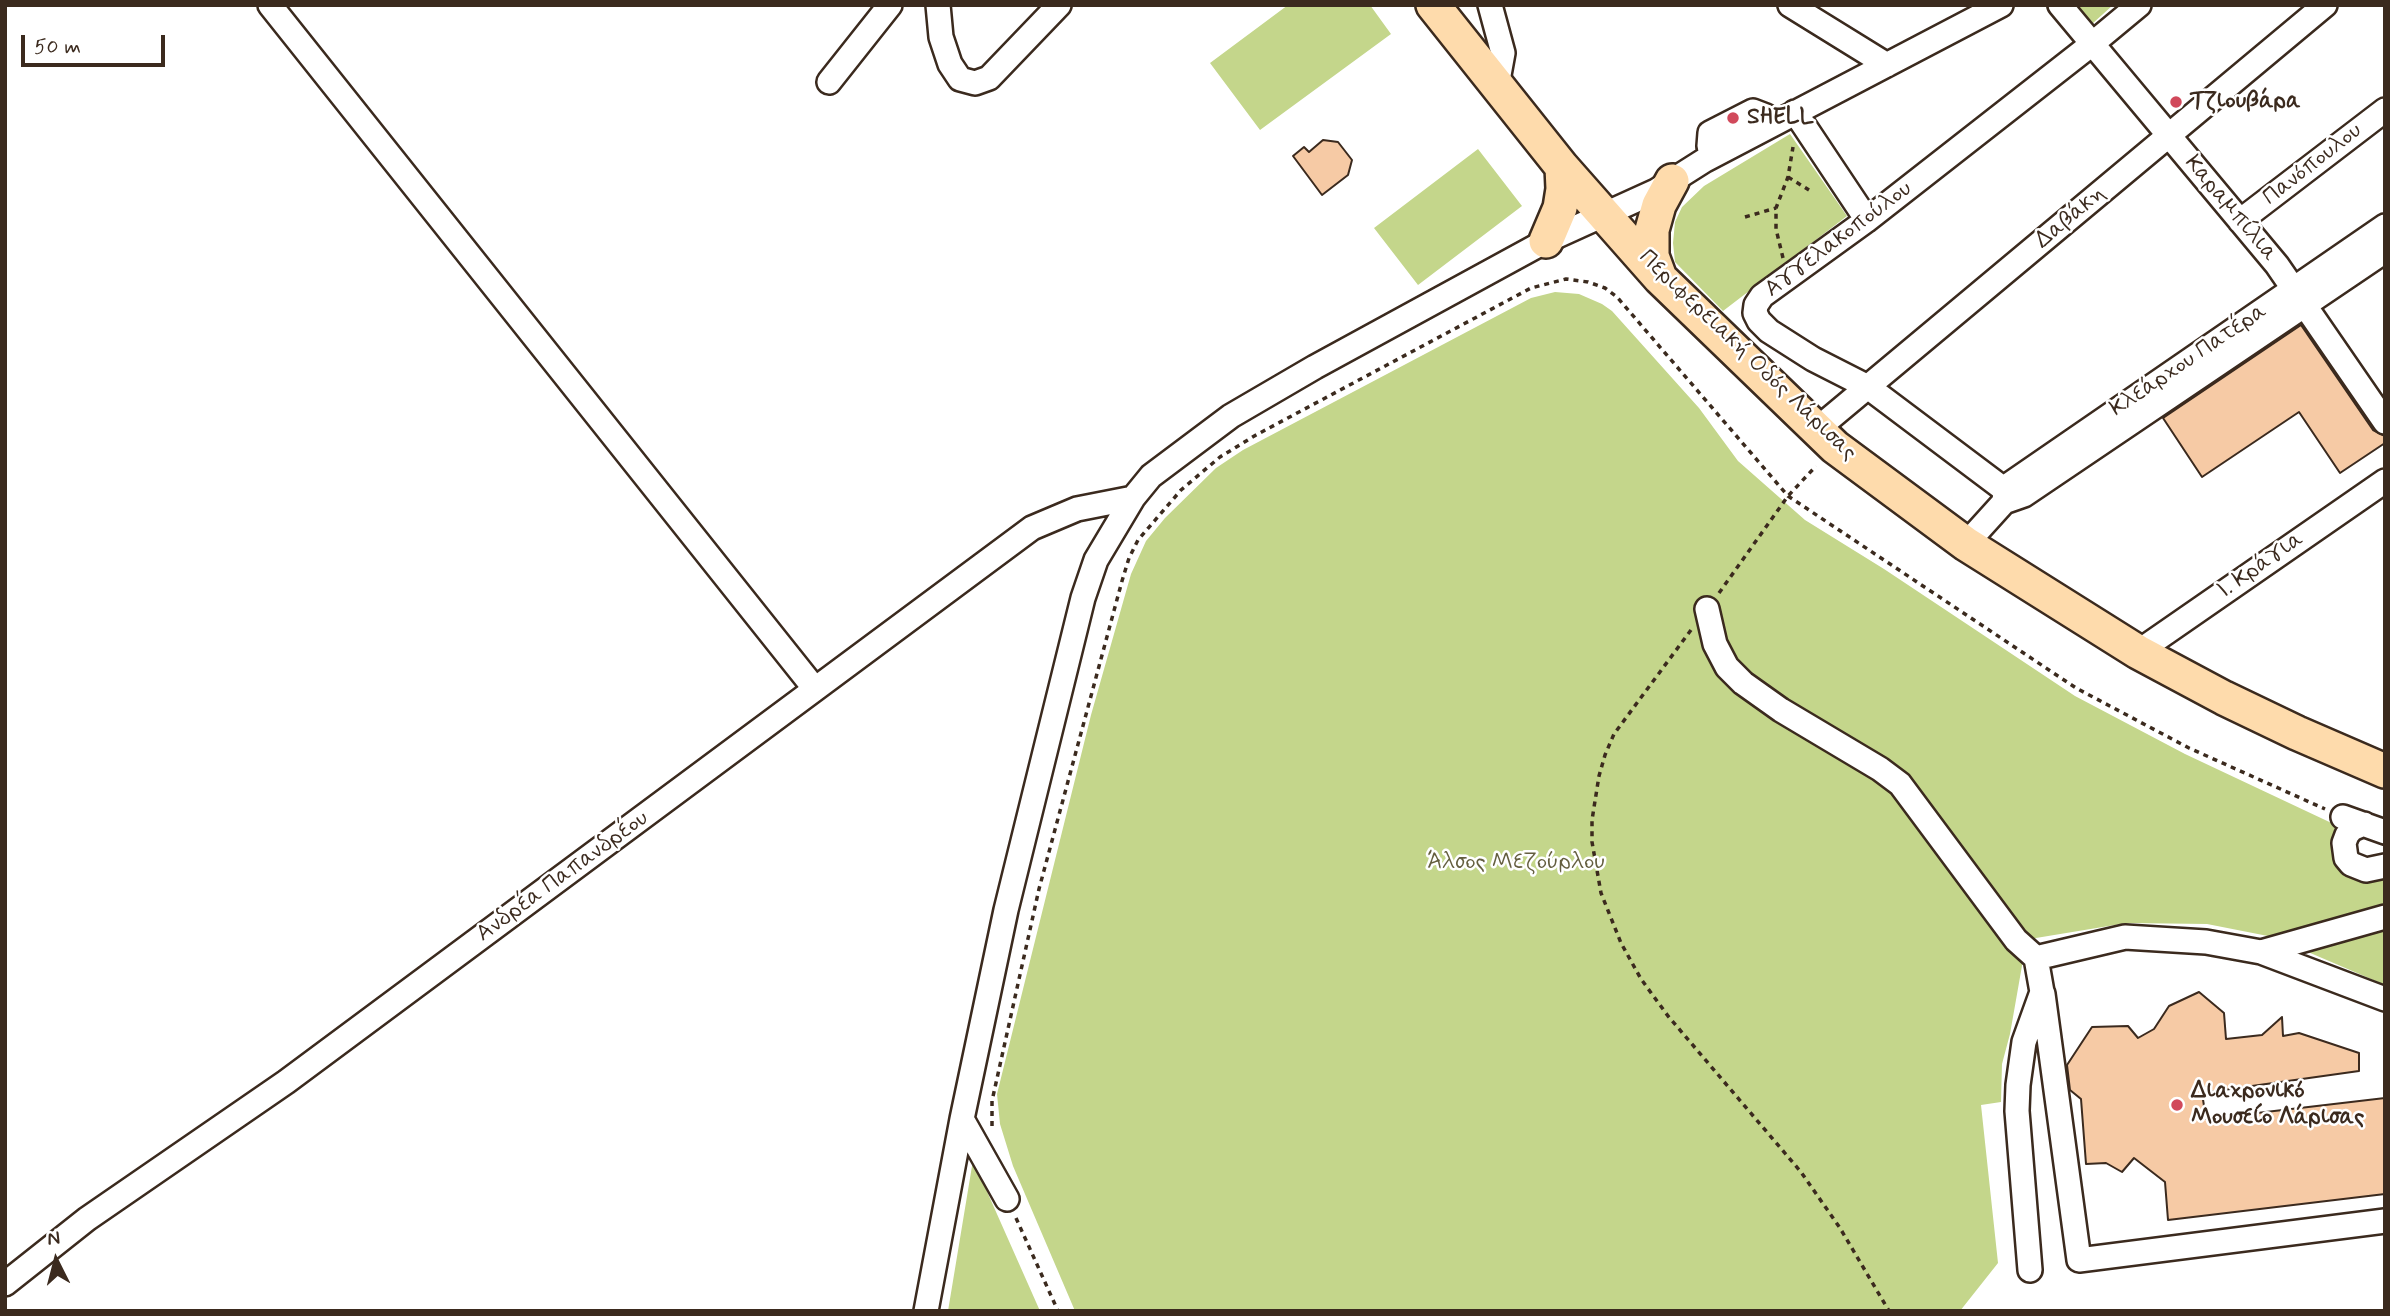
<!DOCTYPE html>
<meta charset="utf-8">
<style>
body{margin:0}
#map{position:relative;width:2390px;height:1316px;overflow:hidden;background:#fff;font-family:Mynerve,sans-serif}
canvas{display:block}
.frame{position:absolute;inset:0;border:7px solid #3b2a1e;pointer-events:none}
.north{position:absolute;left:21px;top:1225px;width:70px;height:70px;-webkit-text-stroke:5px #fff;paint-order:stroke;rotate:354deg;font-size:19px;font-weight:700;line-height:28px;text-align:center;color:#3b2a1e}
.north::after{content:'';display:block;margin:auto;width:24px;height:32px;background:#3b2a1e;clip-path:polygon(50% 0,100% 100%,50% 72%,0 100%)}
.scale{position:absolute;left:21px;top:35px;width:144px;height:32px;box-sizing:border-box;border:4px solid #3b2a1e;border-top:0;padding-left:9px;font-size:21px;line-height:24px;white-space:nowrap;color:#3b2a1e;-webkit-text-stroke:5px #fff;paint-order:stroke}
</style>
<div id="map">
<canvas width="2390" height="1316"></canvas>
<div class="frame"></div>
<div class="north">N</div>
<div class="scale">50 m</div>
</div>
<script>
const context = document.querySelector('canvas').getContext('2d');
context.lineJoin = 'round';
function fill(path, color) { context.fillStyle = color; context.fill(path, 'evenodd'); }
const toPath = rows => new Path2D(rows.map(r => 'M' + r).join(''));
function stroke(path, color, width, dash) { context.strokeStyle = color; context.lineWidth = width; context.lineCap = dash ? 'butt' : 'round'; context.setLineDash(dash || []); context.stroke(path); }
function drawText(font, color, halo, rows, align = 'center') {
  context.font = font + ' Mynerve,sans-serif'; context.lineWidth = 5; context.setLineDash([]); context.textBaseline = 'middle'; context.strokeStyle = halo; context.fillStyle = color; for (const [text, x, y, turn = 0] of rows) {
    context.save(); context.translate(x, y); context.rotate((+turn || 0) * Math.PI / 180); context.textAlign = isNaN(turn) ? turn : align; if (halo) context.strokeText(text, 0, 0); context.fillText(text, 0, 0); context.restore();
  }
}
const green = toPath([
 [1288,5,1370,5,1391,34,1260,130,1210,63],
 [2076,5,2113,5,2092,24],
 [1790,134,1847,216,1723,311,1675,262,1673,243,1675,222,1682,207,1704,186],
 [1478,149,1522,206,1418,285,1374,228],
 [1555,292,1579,294,1602,304,1612,311,1699,408,1738,461,1805,520,1884,569,2075,696,2185,754,2340,827,2345,870,2351,876,2359,879,2385,877,2385,985,2273,937,2207,924,2127,923,2036,938,2026,943,2010,1034,2002,1064,2001,1102,1981,1105,1998,1263,1960,1311,1075,1311,1013,1166,1000,1124,997,1094,1091,715,1131,574,1146,541,1165,518,1216,468,1243,450,1531,298],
 [973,1160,1040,1311,948,1311]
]);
const building = toPath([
 [1323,140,1338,142,1352,160,1348,175,1322,195,1293,156,1304,147,1309,152,1323,140],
 [2301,325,2373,430,2385,436,2385,443,2340,473,2299,412,2202,477,2163,418,2301,325],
 [2199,992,2224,1013,2226,1039,2262,1035,2282,1017,2283,1036,2299,1033,2359,1053,2359,1071,2202,1093,2206,1119,2385,1098,2385,1194,2168,1220,2165,1182,2134,1158,2122,1172,2106,1163,2086,1164,2081,1099,2070,1090,2067,1065,2092,1027,2128,1026,2138,1038,2154,1029,2169,1006,2199,992]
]);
const path = toPath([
 [1788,177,1809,190],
 [1745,217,1776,208],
 [1783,258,1776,229,1776,208,1788,177,1793,147],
 [1719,593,1788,496,1816,466],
 [1691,630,1614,734,1605,755,1599,776,1592,820,1592,842,1601,893,1621,943,1641,979,1668,1016,1801,1172,1840,1228,1889,1311],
 [992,1126,992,1101,1039,889,1122,581,1129,558,1138,540,1181,490,1220,457,1256,435,1531,288,1566,279,1588,282,1605,288,1617,297,1788,496,2076,688,2189,748,2325,809],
 [1016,1218,1058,1311]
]);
const minor = toPath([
 [270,5,815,689],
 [938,5,941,37,950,64,960,79,975,83,989,78,1059,5],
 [1490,5,1503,53,1497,86],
 [1790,5,1887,65],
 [2060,5,2277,265,2385,422],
 [829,82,890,5],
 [1795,112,1867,220],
 [1709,146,1710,133,1753,111,1766,116],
 [2240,221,2385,110],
 [1816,430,2325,5],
 [2005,490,1868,387,1813,359,1769,331,1759,321,1755,313,1756,305,1762,296,1867,220,2092,44,2139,5],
 [2004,502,2005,490,2010,484,2385,226],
 [1966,544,2004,502,2024,495,2385,251],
 [1707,609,1715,644,1727,667,1743,683,1781,710,1880,769,1900,784,2016,940,2036,958,2042,992,2024,1042,2018,1085,2017,1111,2030,1270],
 [2138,652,2385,481],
 [2343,817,2385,832],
 [2364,824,2352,829,2347,835,2344,843,2346,858,2351,864,2366,870,2385,866],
 [2261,952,2385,917],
 [2036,958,2125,937,2206,942,2261,952,2385,999],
 [2043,994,2079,1260,2385,1221],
 [962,1119,1007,1199],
 [5,1284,87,1219,286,1082,1032,528,1077,509,1133,498],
 [926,1311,962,1119,1006,910,1083,598,1096,560,1133,498,1151,476,1231,416,1315,367,1546,241,1656,191,1705,160,2001,5]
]);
const highway = toPath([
 [1433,5,1562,167,1660,278,1835,447,1966,544,2138,652,2224,698,2297,733,2385,771],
 [1546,241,1560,208,1563,189,1562,167],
 [1659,275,1652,256,1652,230,1659,205,1672,181]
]);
const markers = [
 [2176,102,7,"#d1495b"],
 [1733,118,7,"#d1495b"],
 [2177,1105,7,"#d1495b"]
];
const poiNames = [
 ["Τζιουβάρα",2190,102],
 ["SHELL",1747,118],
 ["Διαχρονικό",2191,1092],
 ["Μουσείο Λάρισας",2191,1118]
];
const streetNames = [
 ["Πανόπουλου",2313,165,-38],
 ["Καραμπίλια",2230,209,50],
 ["Δαβάκη",2071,218,-40],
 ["Αγγελακοπούλου",1839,240,-37],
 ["Περιφερειακή Οδός Λάρισας",1747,356,44],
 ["Κλεάρχου Πατέρα",2189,361,-34],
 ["Ι. Κράγια",2261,566,-35],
 ["Ανδρέα Παπανδρέου",563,877,-36]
];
const parkNames = [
 ["Άλσος Μεζούρλου",1516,863]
];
fill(green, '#c4d68b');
fill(building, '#f6caa5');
stroke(building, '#3b2a1e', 2);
stroke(minor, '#3b2a1e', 28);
stroke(highway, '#3b2a1e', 38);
stroke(path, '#3b2a1e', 3.5, [5, 5]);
stroke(minor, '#fff', 23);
stroke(highway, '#fedbac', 33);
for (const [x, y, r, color] of markers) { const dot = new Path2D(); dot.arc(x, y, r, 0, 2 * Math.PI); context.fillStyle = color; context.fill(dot); stroke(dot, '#fff', 2.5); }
drawText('bold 23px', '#3b2a1e', '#fff', poiNames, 'left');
drawText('23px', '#3b2a1e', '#fff', streetNames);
drawText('23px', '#645e3f', '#fff', parkNames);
</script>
